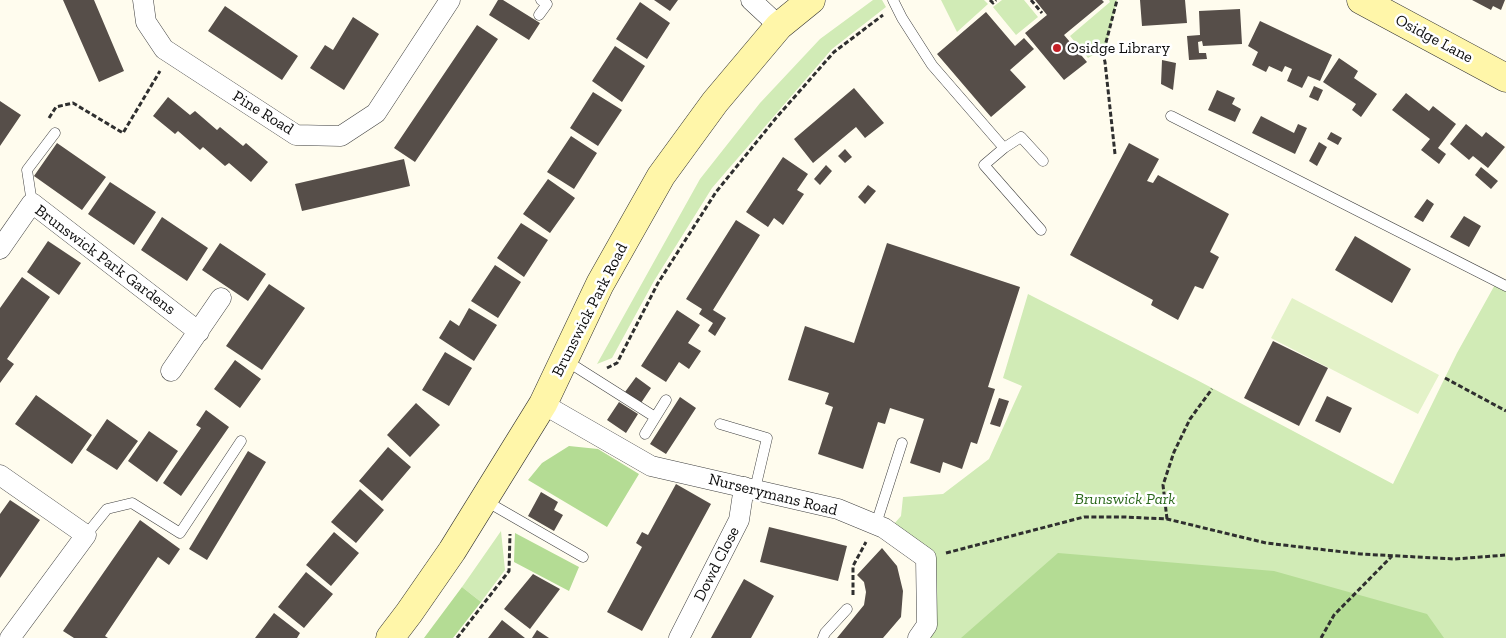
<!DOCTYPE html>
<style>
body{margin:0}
canvas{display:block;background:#fffcee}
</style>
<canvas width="1506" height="638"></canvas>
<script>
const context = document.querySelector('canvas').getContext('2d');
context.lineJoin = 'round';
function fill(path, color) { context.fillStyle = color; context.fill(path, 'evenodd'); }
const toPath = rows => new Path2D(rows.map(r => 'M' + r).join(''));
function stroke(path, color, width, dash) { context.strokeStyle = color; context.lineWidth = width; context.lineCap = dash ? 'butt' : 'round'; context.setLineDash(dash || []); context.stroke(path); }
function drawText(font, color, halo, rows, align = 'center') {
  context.font = font + ' "Zilla Slab",serif'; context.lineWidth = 5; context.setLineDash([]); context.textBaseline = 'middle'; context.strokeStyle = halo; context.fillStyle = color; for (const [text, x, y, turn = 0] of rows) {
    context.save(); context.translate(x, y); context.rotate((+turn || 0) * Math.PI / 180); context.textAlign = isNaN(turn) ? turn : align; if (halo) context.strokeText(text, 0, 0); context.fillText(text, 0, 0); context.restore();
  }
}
const green = toPath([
 [873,0,882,0,886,7,832,49,712,188,654,281,612,358,597,364,700,179,760,103,820,39],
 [941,0,984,0,988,4,957,32],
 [1002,0,1024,0,1038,17,1016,35,993,7],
 [1109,0,1117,0,1106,47,1088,58,1070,36,1110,2],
 [1497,281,1506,285,1506,638,918,638,929,567,887,532,901,516,903,497,943,494,989,459,1022,386,1003,378,1028,294,1195,379,1393,484,1457,353],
 [501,531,505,570,481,602,462,587]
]);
const forest = toPath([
 [569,446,598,449,639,474,607,527,528,480,542,463],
 [515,533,579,567,569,591,514,562],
 [1058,553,1274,571,1427,614,1444,638,961,638],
 [462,587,481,602,453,638,424,638]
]);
const pitch = toPath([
 [1292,298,1439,375,1418,414,1271,338]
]);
const building = toPath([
 [63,0,94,0,124,71,99,82],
 [498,0,503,0,540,23,529,40,489,15],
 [654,0,678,0,670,11],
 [1035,0,1102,0,1104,2,1064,35,1087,62,1064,80,1025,33,1047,15],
 [1140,0,1185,0,1187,23,1142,26],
 [1472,0,1505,0,1501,10,1493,6,1491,10],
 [640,2,670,23,647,59,616,39],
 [225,6,298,56,282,80,208,31],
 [1240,9,1242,44,1203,46,1202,41,1198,42,1199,53,1206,53,1207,59,1189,60,1187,36,1200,35,1199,11],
 [986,12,1015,46,1024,38,1034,49,1010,70,1026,87,991,117,937,54],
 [353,17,379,34,344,90,310,68,325,45,333,50],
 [1260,21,1332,55,1320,81,1308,76,1302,88,1287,81,1292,69,1285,66,1282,72,1269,66,1266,72,1252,65,1258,52,1248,46],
 [477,25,498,39,415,162,394,148],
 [615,46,645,66,622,102,592,81],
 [1339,58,1358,71,1354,78,1377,94,1361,117,1352,110,1356,104,1323,82],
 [1162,60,1176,63,1173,90,1161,84],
 [1314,86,1323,90,1318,101,1309,97],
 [854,88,884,123,865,138,856,127,813,163,794,139],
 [1217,90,1235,98,1232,104,1241,109,1235,122,1208,110],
 [593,92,622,110,598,146,570,128],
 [1406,93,1429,111,1433,106,1456,124,1438,148,1446,154,1439,164,1421,150,1430,139,1392,110],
 [168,97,190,115,195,111,217,130,220,127,243,146,246,143,268,162,251,182,229,163,225,166,203,147,200,150,178,131,175,134,153,116],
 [0,101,21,115,0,146],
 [1261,116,1294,133,1298,124,1307,128,1295,154,1252,133],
 [1466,124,1482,137,1486,132,1505,147,1488,168,1473,156,1469,160,1450,144],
 [1331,132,1342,138,1338,145,1327,139],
 [571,136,597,153,574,189,547,172],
 [1319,142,1327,147,1317,166,1309,161],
 [57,143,106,177,82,210,34,176],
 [1129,143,1159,159,1147,181,1153,183,1158,175,1229,214,1210,252,1219,257,1203,289,1195,286,1178,320,1151,305,1153,300,1070,255],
 [845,149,852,157,845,163,838,156],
 [783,157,808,174,797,190,804,194,783,225,774,218,768,227,746,212],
 [404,159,410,186,302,211,295,184],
 [826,165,832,171,820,185,814,179],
 [1481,167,1498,181,1491,189,1475,175],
 [548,179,575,198,550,233,523,214],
 [110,182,156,212,134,245,88,214],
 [868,185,876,191,865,204,858,197],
 [1427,199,1434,204,1423,222,1414,217],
 [1464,216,1481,226,1469,247,1450,237],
 [162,217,208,248,187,281,141,250],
 [736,220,760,235,713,310,726,318,715,336,708,331,713,323,699,314,702,309,686,299],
 [521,223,548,240,524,277,497,258],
 [1355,236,1411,269,1392,303,1335,270],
 [48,241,81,263,59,295,27,272],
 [220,243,266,274,248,301,202,270],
 [887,243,1020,287,988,387,995,389,977,444,971,442,962,469,943,462,940,473,910,463,924,419,890,408,885,424,878,422,863,469,818,454,833,407,825,404,829,393,788,380,805,326,854,343],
 [495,265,521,282,498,318,471,301],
 [22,277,50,297,7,359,14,364,0,383,0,308],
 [269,284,305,308,262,370,226,346],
 [469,308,497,325,474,361,439,338,450,320,459,326],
 [677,310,700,325,688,343,701,351,689,369,679,362,666,382,641,366],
 [1273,341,1328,368,1299,426,1244,398],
 [445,352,472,368,449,406,422,390],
 [235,360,261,379,240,408,214,389],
 [636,377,651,388,641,403,625,392],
 [36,395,92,435,72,464,15,424],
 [1327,396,1352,408,1340,433,1315,421],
 [680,397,696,408,666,454,650,444],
 [999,398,1009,401,1000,427,990,424],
 [619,402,638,414,626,433,607,420],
 [416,403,440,425,410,457,387,435],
 [206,410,229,427,181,496,163,483,201,428,196,425],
 [107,419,138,441,117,470,86,450],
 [149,431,178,451,157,482,128,461],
 [388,447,411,467,382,501,359,481],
 [248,451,266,462,207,560,189,549],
 [676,484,711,504,642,631,607,612,642,547,636,543,642,532,648,535],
 [360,489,384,510,356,543,331,522],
 [541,492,558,502,554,510,563,515,554,531,528,516],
 [10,500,40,520,0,578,0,514],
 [140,520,180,549,169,565,158,557,105,636,108,638,74,638,63,631],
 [769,527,847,546,838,581,760,562],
 [334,532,359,553,331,586,306,565],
 [882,548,897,566,903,591,901,617,883,638,837,638,864,605,866,592,864,582,857,575],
 [306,572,333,594,304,628,278,607],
 [533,574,560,589,530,629,504,609],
 [744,579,774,596,751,638,711,638],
 [274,613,300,633,297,638,255,638],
 [502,620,525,638,488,638],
 [537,630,549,638,532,638]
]);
const path = toPath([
 [990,0,993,3,996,0],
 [1031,0,1042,13],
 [49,118,56,107,73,103,123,133,160,71],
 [1115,154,1105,62,1103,54,1117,0],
 [607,368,617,363,658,283,716,192,776,118,834,52,883,15],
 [1445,378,1506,411],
 [1167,519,1163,485,1174,452,1190,419,1212,389],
 [946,553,1084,517,1125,517,1167,519,1266,543,1361,554,1455,559,1506,555],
 [853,595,853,566,866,542],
 [457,638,509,571,510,534],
 [1321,638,1334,615,1392,556]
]);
const lane = toPath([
 [893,0,902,18,932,65,1004,148,984,165,1041,230],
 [539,15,547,4,541,0],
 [1171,116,1506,286],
 [1004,148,1021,137,1043,161],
 [32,203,27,170,55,133],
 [565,360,655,417],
 [720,424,767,438,755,489],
 [645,434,666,400],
 [484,500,583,557],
 [876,524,902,443],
 [86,535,107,509,132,503,180,533,241,441],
 [823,638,825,633,847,609]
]);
const street = toPath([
 [143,0,146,22,164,49,296,135,341,136,376,113,450,0],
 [751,0,779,26],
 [0,249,32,203,199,332],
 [171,371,221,298],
 [543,404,651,466,838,509,884,528,926,558,927,625,918,638],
 [0,475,86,535,10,638],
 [679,638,739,520,744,487]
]);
const secondary = toPath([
 [1361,0,1506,78],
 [390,638,409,613,452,551,543,404,600,284,661,176,715,102,779,26,811,0]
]);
const markers = [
 [1057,48,5,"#c32027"]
];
const streetNames = [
 ["Osidge Lane",1434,39,28],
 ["Pine Road",263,113,32],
 ["Brunswick Park Gardens",105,260,37],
 ["Brunswick Park Road",590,310,-63],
 ["Nurserymans Road",773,495,14],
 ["Dowd Close",717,564,-63]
];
const poiNames = [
 ["Osidge Library",1067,48]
];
const parkNames = [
 ["Brunswick Park",1125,499]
];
fill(green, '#d1ebb6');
fill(forest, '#b4dc94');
fill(pitch, '#e3f2c8');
fill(building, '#564e49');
stroke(lane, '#404040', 11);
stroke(street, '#404040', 21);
stroke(secondary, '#2f2f2f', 29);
stroke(path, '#2f2f2f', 3, [5, 2.5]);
stroke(lane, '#fff', 10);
stroke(street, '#fff', 20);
stroke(secondary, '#fff6a9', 28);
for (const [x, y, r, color] of markers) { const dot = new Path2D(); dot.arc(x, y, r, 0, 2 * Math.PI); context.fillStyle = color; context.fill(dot); stroke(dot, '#fff', 2); }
drawText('16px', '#0d0d0d', '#fff', streetNames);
drawText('16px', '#0d0d0d', '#fff', poiNames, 'left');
drawText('italic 16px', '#2a681b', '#fff', parkNames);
</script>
